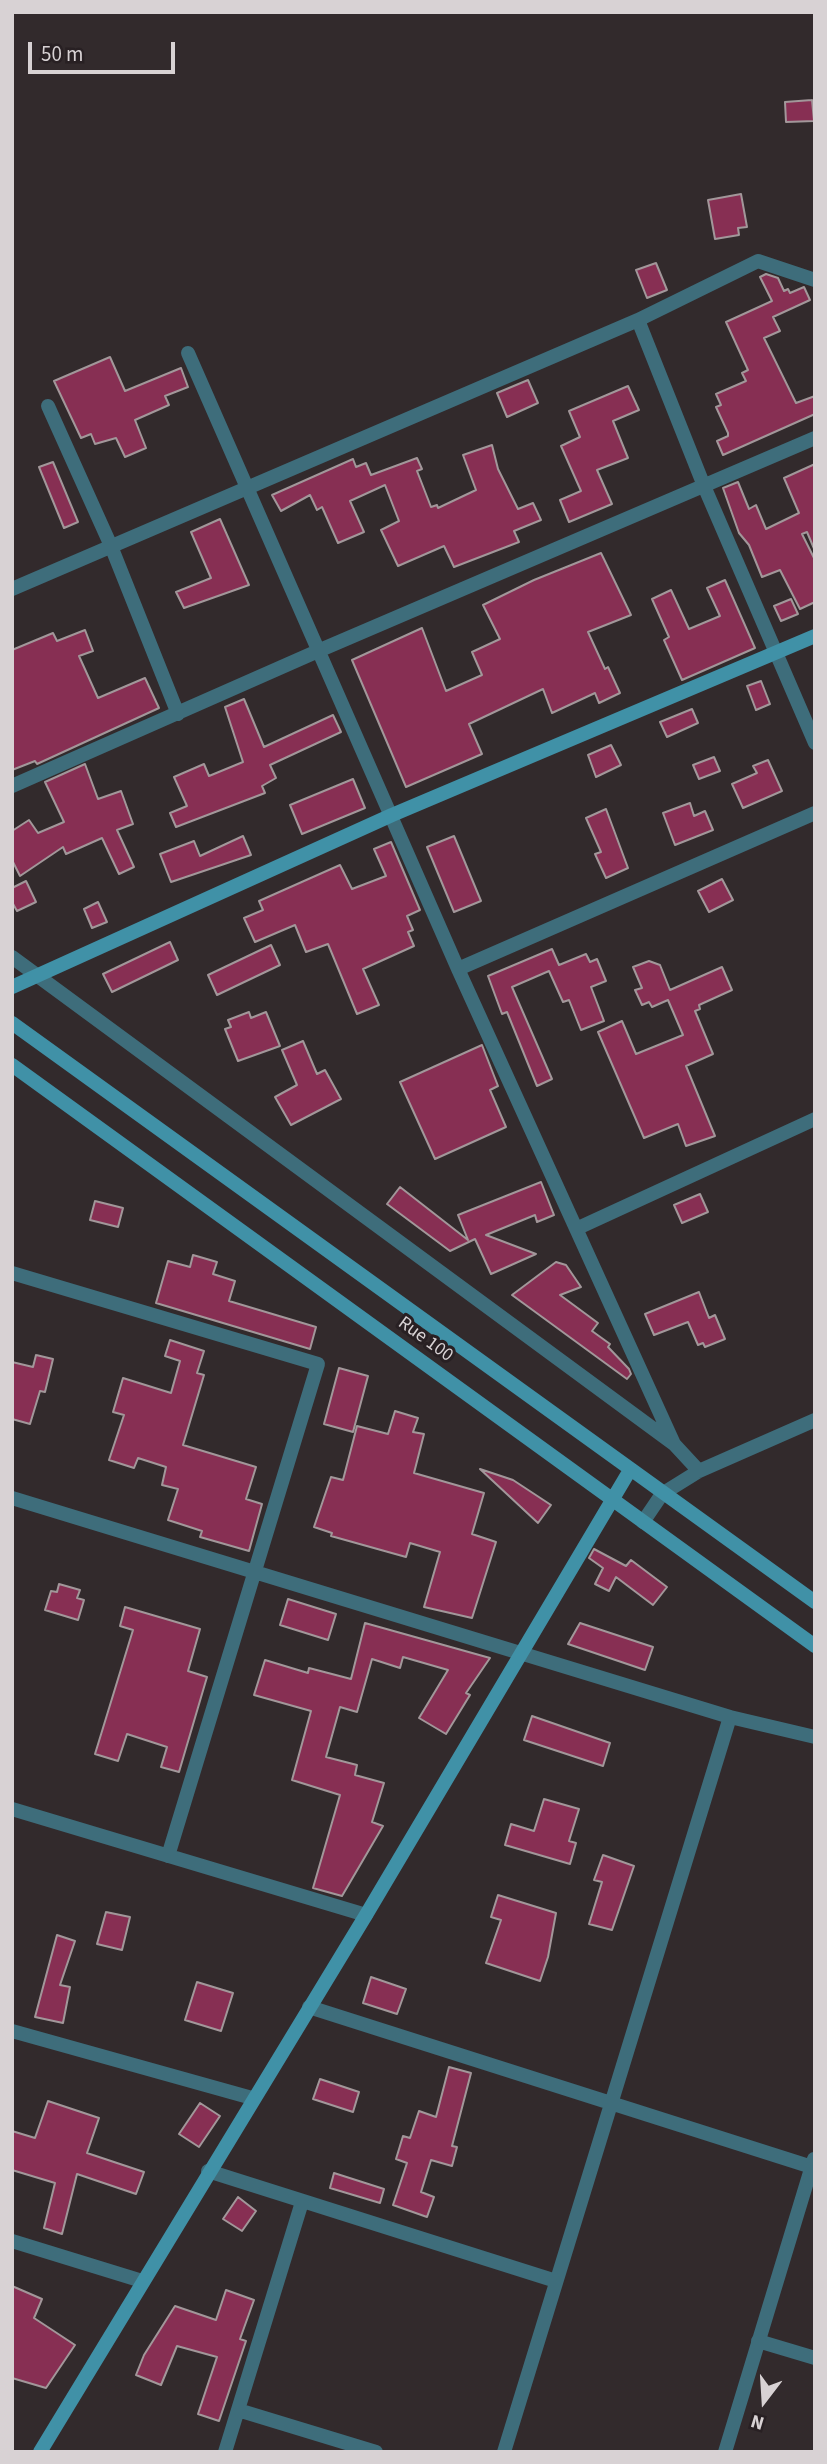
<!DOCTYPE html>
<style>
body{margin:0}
#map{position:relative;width:827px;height:2464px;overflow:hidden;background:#322a2c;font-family:"Source Sans 3",sans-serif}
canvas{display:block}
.frame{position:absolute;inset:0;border:14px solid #d8d2d4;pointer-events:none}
.north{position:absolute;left:729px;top:2366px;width:70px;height:70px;-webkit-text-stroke:5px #282023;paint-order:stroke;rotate:197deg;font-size:19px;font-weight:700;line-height:28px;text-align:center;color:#d8d2d4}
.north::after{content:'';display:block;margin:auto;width:24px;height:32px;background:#d8d2d4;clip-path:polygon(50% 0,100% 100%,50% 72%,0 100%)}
.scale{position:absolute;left:28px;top:42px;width:147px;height:32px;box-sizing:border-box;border:4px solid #d8d2d4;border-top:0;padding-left:9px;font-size:21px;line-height:24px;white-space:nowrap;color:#d8d2d4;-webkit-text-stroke:5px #282023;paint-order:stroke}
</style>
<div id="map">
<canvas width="827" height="2464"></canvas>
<div class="frame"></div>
<div class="north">N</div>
<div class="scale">50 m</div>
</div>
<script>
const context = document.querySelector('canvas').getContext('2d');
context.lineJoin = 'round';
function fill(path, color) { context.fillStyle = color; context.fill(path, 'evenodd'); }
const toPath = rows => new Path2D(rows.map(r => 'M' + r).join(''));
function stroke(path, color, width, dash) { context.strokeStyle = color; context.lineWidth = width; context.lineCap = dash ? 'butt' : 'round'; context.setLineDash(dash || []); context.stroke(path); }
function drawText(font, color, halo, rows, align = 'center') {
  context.font = font + ' "Source Sans 3",sans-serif'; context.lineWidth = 6; context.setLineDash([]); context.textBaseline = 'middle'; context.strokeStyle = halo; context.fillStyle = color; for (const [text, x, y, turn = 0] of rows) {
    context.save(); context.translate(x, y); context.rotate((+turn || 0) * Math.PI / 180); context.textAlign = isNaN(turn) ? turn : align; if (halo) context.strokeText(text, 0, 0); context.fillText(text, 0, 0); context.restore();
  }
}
const building = toPath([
 [812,100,814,121,786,122,785,102,812,100],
 [741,194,747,227,738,228,739,235,715,239,708,200,741,194],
 [656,263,667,290,647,298,636,270,656,263],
 [766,274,778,278,784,291,788,289,790,293,804,287,810,300,773,317,780,331,764,338,796,403,815,396,815,414,723,455,717,441,728,436,728,433,716,407,721,405,716,394,746,381,742,373,748,370,726,322,772,301,760,277,766,274],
 [110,357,125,391,181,368,188,387,165,396,169,405,135,420,146,448,125,457,116,438,95,444,91,434,81,438,54,381,110,357],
 [528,380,538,403,507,417,497,393,528,380],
 [628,386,639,410,613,421,628,458,597,470,612,504,569,522,560,500,581,491,561,446,580,437,569,411,628,386],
 [492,445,498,469,518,509,533,503,541,520,514,531,519,542,454,567,444,546,398,566,381,530,399,521,385,485,350,501,364,532,338,543,322,507,317,510,310,495,281,511,272,495,353,459,356,467,366,463,371,475,417,458,422,469,417,471,431,507,437,505,438,508,476,490,463,455,492,445],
 [53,462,78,522,64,528,39,467,53,462],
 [815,464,815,551,807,532,802,534,815,560,815,602,800,609,780,570,762,577,749,545,739,533,723,488,738,482,749,509,756,505,766,529,799,513,784,478,815,464],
 [220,519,249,585,184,608,176,592,211,578,191,532,220,519],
 [601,553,631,615,588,632,605,669,608,667,620,693,599,703,595,693,552,713,543,689,469,724,482,754,406,787,352,660,422,628,446,691,482,675,472,652,500,639,483,605,534,580,601,553],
 [725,580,755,648,682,680,664,640,669,637,652,599,671,590,689,629,720,616,707,588,725,580],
 [791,599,798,614,781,621,774,606,791,599],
 [85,630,93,651,79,656,98,698,145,678,159,708,37,764,35,761,12,770,12,650,53,633,57,641,85,630],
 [761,681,770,704,756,710,747,686,761,681],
 [244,699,264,747,333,715,341,732,270,765,276,778,262,786,265,793,176,827,170,813,187,806,174,777,204,764,209,776,243,762,225,707,244,699],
 [692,709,698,723,667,737,660,722,692,709],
 [611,745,621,765,596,777,588,755,611,745],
 [714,757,720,771,699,779,693,765,714,757],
 [768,760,782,791,743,808,732,784,757,773,753,766,768,760],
 [85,764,98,799,121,791,133,824,117,830,134,867,119,874,102,838,66,854,63,847,20,876,12,860,12,831,29,820,38,833,64,822,45,782,85,764],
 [353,779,365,808,302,834,290,805,353,779],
 [690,803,694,816,705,811,713,830,675,845,663,813,690,803],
 [606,809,628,868,606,878,595,854,601,852,586,818,606,809],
 [243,836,251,855,171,882,160,854,194,841,200,856,243,836],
 [454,836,481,901,454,912,427,847,454,836],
 [391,842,420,910,407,916,413,930,408,932,414,946,363,969,379,1005,357,1014,328,944,306,952,295,925,255,942,244,918,263,910,259,901,340,865,352,889,386,876,374,849,391,842],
 [722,879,733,900,709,912,698,891,722,879],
 [26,881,36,902,17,911,12,902,12,888,26,881],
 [98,902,107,922,92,928,84,909,98,902],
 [170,942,178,960,112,992,103,974,170,942],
 [271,945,280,965,217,995,208,975,271,945],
 [552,949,559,965,586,954,590,962,597,959,606,981,591,987,604,1021,581,1030,569,1000,563,1002,549,971,512,987,552,1079,537,1086,507,1012,502,1014,488,976,552,949],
 [649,961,660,965,670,990,722,967,732,990,699,1005,700,1009,695,1011,713,1054,686,1066,715,1136,686,1146,678,1124,644,1138,598,1032,622,1021,636,1054,683,1035,668,1000,652,1007,649,1002,642,1005,635,990,642,988,633,967,649,961],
 [249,1012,251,1018,266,1012,280,1046,238,1061,225,1029,231,1027,228,1020,249,1012],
 [303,1041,317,1074,325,1070,341,1099,291,1125,275,1097,297,1085,282,1050,303,1041],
 [482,1045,498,1086,490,1090,506,1127,435,1159,400,1082,482,1045],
 [541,1182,554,1215,537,1222,535,1215,486,1235,536,1254,491,1274,475,1239,450,1251,387,1204,400,1187,468,1240,458,1215,541,1182],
 [700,1194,708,1212,682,1223,674,1205,700,1194],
 [95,1201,123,1208,118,1227,90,1220,95,1201],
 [193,1255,217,1262,213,1274,235,1281,229,1301,316,1327,310,1349,156,1303,168,1261,190,1267,193,1255],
 [556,1262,566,1265,581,1287,560,1295,598,1323,592,1331,610,1344,608,1347,629,1369,631,1374,627,1379,512,1295,556,1262],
 [699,1292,709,1318,715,1315,725,1339,705,1347,703,1343,698,1345,688,1322,654,1335,645,1314,699,1292],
 [170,1340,204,1351,197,1373,204,1375,183,1445,256,1467,246,1499,262,1504,249,1551,200,1537,202,1531,168,1520,178,1489,162,1485,166,1467,138,1458,134,1468,109,1460,124,1415,113,1412,123,1378,171,1393,180,1361,165,1356,170,1340],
 [36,1355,53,1359,45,1392,40,1391,30,1424,12,1419,12,1362,33,1367,36,1355],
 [339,1368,368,1376,353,1432,324,1424,339,1368],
 [395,1411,418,1418,413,1432,424,1434,414,1473,484,1493,472,1534,496,1542,472,1618,424,1607,440,1552,410,1543,406,1557,331,1536,332,1533,314,1527,331,1477,343,1480,357,1426,388,1434,395,1411],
 [480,1469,513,1480,551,1505,538,1523,480,1469],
 [594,1549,626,1566,631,1560,667,1587,653,1605,616,1577,609,1591,595,1584,603,1568,589,1558,594,1549],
 [59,1584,80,1590,77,1598,84,1600,78,1620,45,1610,51,1591,57,1592,59,1584],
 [288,1599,336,1614,328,1640,280,1625,288,1599],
 [125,1607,200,1629,188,1671,207,1677,179,1772,161,1767,167,1747,127,1734,118,1761,95,1754,133,1630,120,1626,125,1607],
 [365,1623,490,1658,466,1693,470,1695,446,1734,419,1718,448,1670,403,1657,400,1668,372,1659,357,1712,340,1707,326,1757,357,1765,355,1775,384,1783,372,1822,383,1826,342,1896,313,1888,340,1795,292,1780,311,1711,254,1695,265,1660,308,1673,309,1668,351,1679,365,1623],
 [580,1623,653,1647,645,1670,568,1644,580,1623],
 [532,1716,610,1743,603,1766,524,1740,532,1716],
 [544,1799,579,1809,569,1841,576,1843,570,1864,505,1845,511,1824,534,1831,544,1799],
 [603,1855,634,1866,612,1930,589,1924,602,1882,594,1880,603,1855],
 [498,1895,556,1913,548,1957,540,1981,486,1963,501,1920,491,1917,498,1895],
 [106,1912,130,1917,122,1950,97,1944,106,1912],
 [57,1935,75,1941,60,1985,70,1987,63,2023,35,2017,57,1935],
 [371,1977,406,1989,397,2014,363,2003,371,1977],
 [197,1982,233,1993,221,2031,185,2020,197,1982],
 [449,2067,471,2073,452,2146,457,2147,452,2166,431,2160,421,2192,434,2197,427,2217,393,2205,407,2163,396,2159,403,2136,410,2138,419,2111,436,2117,449,2067],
 [320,2079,359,2092,353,2112,313,2099,320,2079],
 [48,2101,99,2118,87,2153,144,2172,136,2194,77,2174,62,2234,44,2228,55,2183,12,2170,12,2131,35,2138,48,2101],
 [200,2103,220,2116,199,2147,179,2134,200,2103],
 [334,2173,384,2189,380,2203,330,2188,334,2173],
 [238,2197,256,2211,242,2231,223,2219,238,2197],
 [12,2286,42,2299,34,2318,75,2345,46,2388,12,2378,12,2286],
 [226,2290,254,2300,240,2339,246,2341,219,2421,198,2414,217,2357,177,2346,161,2385,136,2375,144,2355,175,2306,216,2320,226,2290]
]);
const street = toPath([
 [638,320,704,486,815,743],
 [188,353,458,969,674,1444],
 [48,406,111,546,178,714],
 [12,589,638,320,758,261,815,280],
 [12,786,318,651,815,438],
 [12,957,674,1444,699,1471],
 [458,969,815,813],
 [578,1228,815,1119],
 [12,1273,318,1364,168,1856],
 [12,1498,730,1717,815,1737],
 [643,1522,662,1494,699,1471,815,1420],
 [12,1809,366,1915],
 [309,2007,815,2168],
 [12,2031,252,2098],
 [208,2171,556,2281],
 [12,2241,142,2281],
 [758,2341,815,2358],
 [238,2410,376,2452],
 [225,2452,302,2202],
 [504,2452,730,1717],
 [725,2452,814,2159]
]);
const secondary = toPath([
 [12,987,392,815,815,636],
 [12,1023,815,1602],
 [12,1065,815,1646],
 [40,2452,366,1915,630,1470]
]);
const streetNames = [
 ["Rue 100",425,1340,36]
];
fill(building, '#872f53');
stroke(building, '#a2979a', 2);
stroke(street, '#3e6d7b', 14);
stroke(secondary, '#4091a7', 14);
drawText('19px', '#d8d2d4', '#282023', streetNames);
</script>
